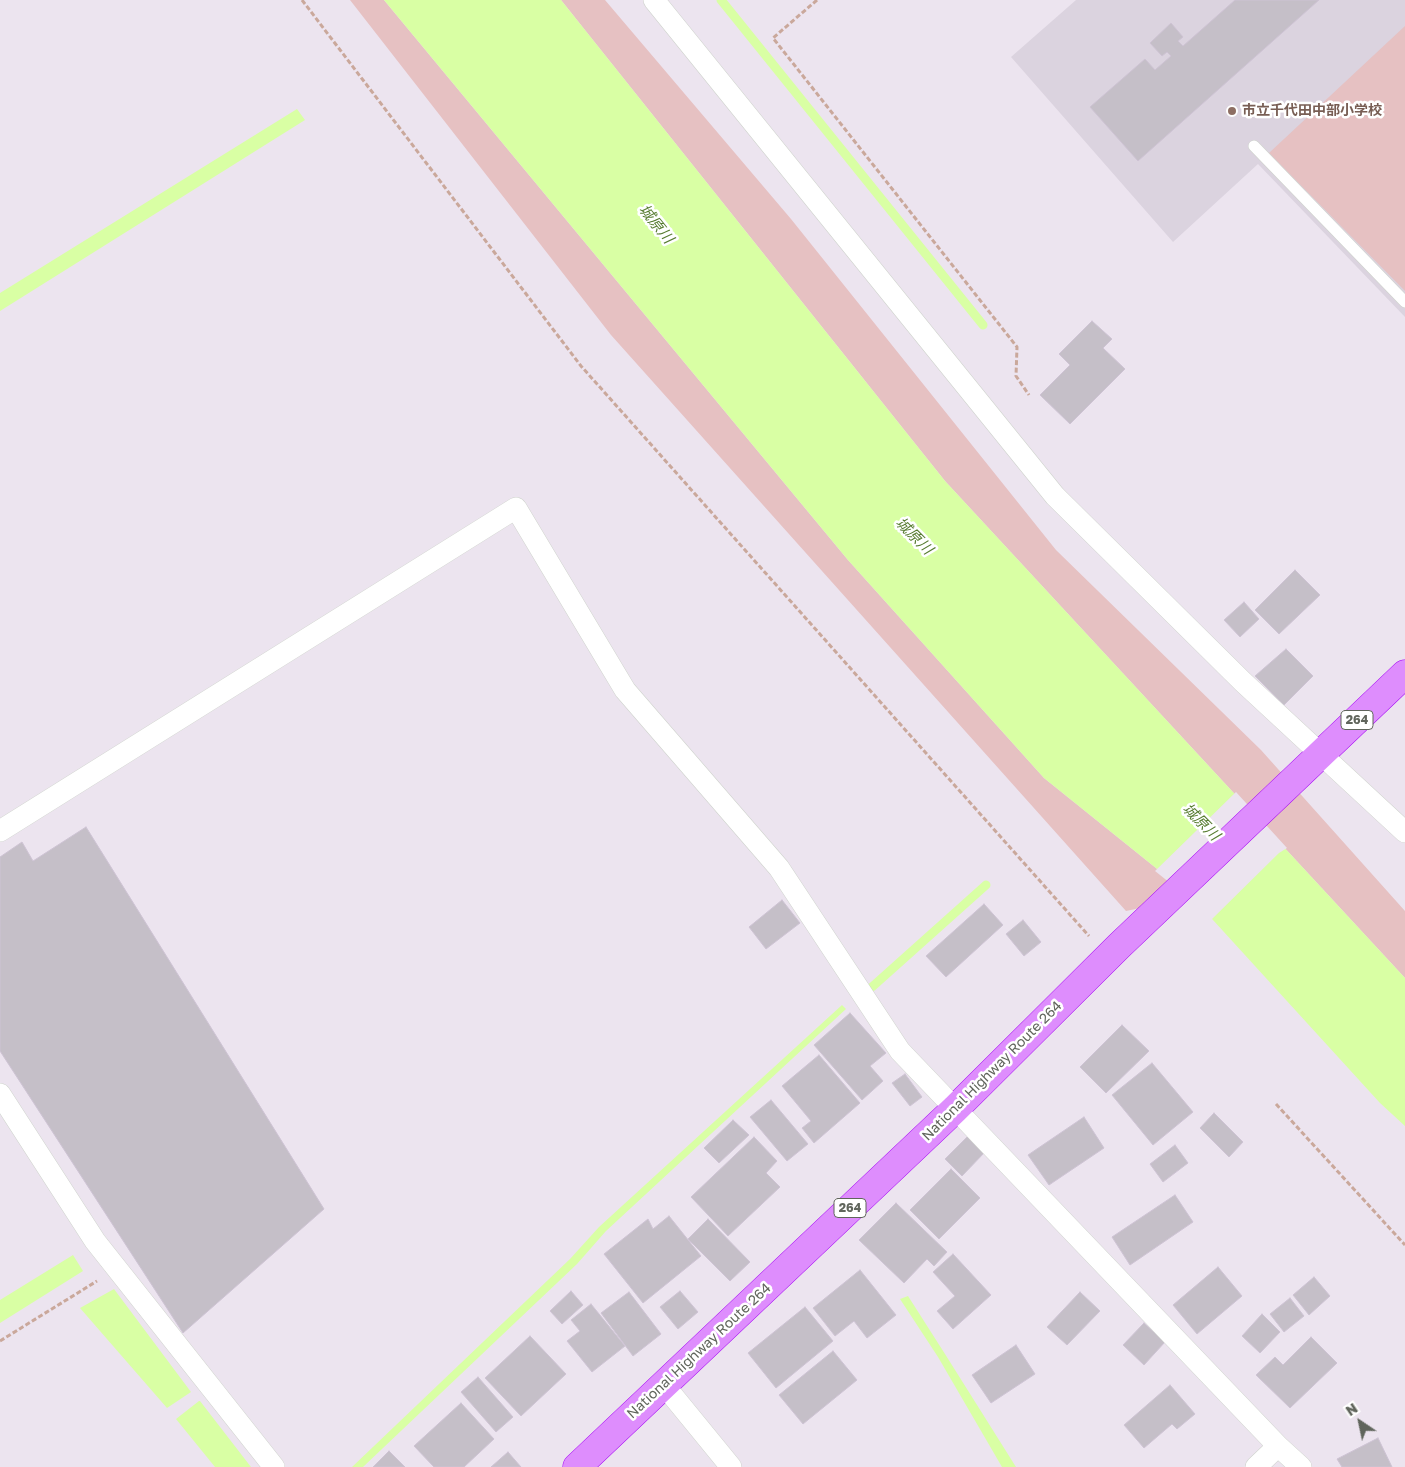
<!DOCTYPE html>
<meta charset="utf-8">
<style>
body{margin:0}
#map{position:relative;width:1405px;height:1467px;overflow:hidden;background:#ece4ef;font-family:"Golos Text",sans-serif}
canvas{display:block}
.north{position:absolute;left:1335px;top:1397px;width:50px;height:50px;-webkit-text-stroke:4px #fff;paint-order:stroke;rotate:326deg;font-size:14px;font-weight:700;line-height:20px;text-align:center;color:#60655c}
.north::after{content:'';display:block;margin:auto;width:18px;height:22px;background:#60655c;clip-path:polygon(50% 0,100% 100%,50% 72%,0 100%)}
</style>
<div id="map">
<canvas width="1405" height="1467"></canvas>
<div class="north">N</div>
</div>
<script>
const context = document.querySelector('canvas').getContext('2d');
context.lineJoin = 'round';
function fill(path, color) { context.fillStyle = color; context.fill(path, 'evenodd'); }
const toPath = rows => new Path2D(rows.map(r => 'M' + r).join(''));
function stroke(path, color, width, dash) { context.strokeStyle = color; context.lineWidth = width; context.lineCap = dash ? 'butt' : 'round'; context.setLineDash(dash || []); context.stroke(path); }
function drawText(font, color, halo, rows, align = 'center') {
  context.font = font + ' "Golos Text","Noto Sans JP",sans-serif'; context.lineWidth = 5; context.setLineDash([]); context.textBaseline = 'middle'; context.strokeStyle = halo; context.fillStyle = color; for (const [text, x, y, turn = 0] of rows) {
    context.save(); context.translate(x, y); context.rotate((+turn || 0) * Math.PI / 180); context.textAlign = isNaN(turn) ? turn : align; if (halo) context.strokeText(text, 0, 0); context.fillText(text, 0, 0); context.restore();
  }
}
const education = toPath([
 [1076,0,1405,0,1405,317,1258,164,1173,242,1011,57]
]);
const green = toPath([
 [350,0,384,0,848,560,1044,778,1192,897,1126,911,611,335],
 [561,0,605,0,791,219,1056,550,1261,750,1405,911,1405,978,945,481],
 [1405,26,1405,291,1269,153]
]);
const water = toPath([
 [384,0,561,0,945,481,1405,978,1405,1126,1380,1103,1192,897,1044,778,848,560],
 [297,109,305,120,0,311,0,293],
 [842,1005,846,1009,606,1231,577,1264,363,1467,352,1467,570,1259,599,1227],
 [73,1255,83,1271,0,1323,0,1300],
 [114,1289,191,1392,167,1408,80,1308],
 [908,1296,945,1354,1016,1467,1002,1467,938,1357,900,1299],
 [199,1401,200,1401,251,1467,215,1467,176,1419]
]);
const pier = toPath([
 [1236,792,1287,848,1279,853,1210,921,1190,899,1155,871]
]);
const stream = toPath([
 [721,0,983,325],
 [872,987,986,885]
]);
const building = toPath([
 [1235,0,1319,0,1138,161,1090,107,1145,59,1155,70,1171,56,1167,52,1162,56,1150,43,1171,23,1183,37,1178,41,1183,46,1235,0],
 [1092,321,1112,339,1103,348,1125,369,1070,424,1040,395,1070,365,1059,354,1092,321],
 [1295,570,1320,595,1279,634,1255,610,1295,570],
 [1244,602,1259,619,1240,637,1224,620,1244,602],
 [1286,649,1313,676,1284,705,1255,676,1286,649],
 [86,827,324,1209,183,1333,0,1051,0,857,22,842,33,861,86,827],
 [782,900,800,923,766,949,749,927,782,900],
 [984,904,1003,925,946,977,926,956,984,904],
 [1023,920,1041,942,1024,956,1006,934,1023,920],
 [850,1013,886,1053,870,1066,883,1081,862,1100,814,1045,850,1013],
 [1122,1025,1149,1051,1106,1093,1080,1067,1122,1025],
 [819,1055,860,1103,814,1143,802,1128,811,1121,782,1086,819,1055],
 [1152,1063,1193,1112,1153,1145,1112,1095,1152,1063],
 [905,1074,922,1097,910,1106,892,1083,905,1074],
 [771,1100,808,1144,787,1161,750,1117,771,1100],
 [1214,1113,1243,1142,1229,1157,1200,1128,1214,1113],
 [1084,1117,1104,1148,1049,1185,1028,1155,1084,1117],
 [733,1120,749,1135,719,1163,704,1148,733,1120],
 [968,1136,985,1152,962,1176,945,1159,968,1136],
 [754,1137,777,1161,766,1173,780,1187,728,1236,691,1197,754,1137],
 [1175,1145,1188,1163,1163,1182,1150,1164,1175,1145],
 [951,1169,980,1198,939,1239,910,1210,951,1169],
 [1175,1195,1193,1222,1130,1265,1112,1237,1175,1195],
 [896,1203,947,1252,934,1266,927,1259,904,1283,859,1240,896,1203],
 [669,1216,701,1256,643,1303,604,1254,648,1219,653,1229,669,1216],
 [708,1219,750,1262,730,1281,688,1239,708,1219],
 [953,1254,991,1295,953,1329,937,1311,955,1296,933,1272,953,1254],
 [1218,1267,1242,1296,1197,1334,1173,1305,1218,1267],
 [860,1270,896,1315,867,1338,854,1321,835,1336,813,1308,860,1270],
 [1314,1277,1330,1296,1309,1315,1293,1295,1314,1277],
 [571,1291,583,1305,562,1324,550,1311,571,1291],
 [680,1291,698,1312,678,1329,660,1307,680,1291],
 [629,1292,661,1334,633,1356,601,1313,629,1292],
 [1080,1292,1100,1311,1067,1345,1047,1327,1080,1292],
 [1290,1298,1304,1316,1284,1332,1270,1314,1290,1298],
 [591,1304,625,1346,592,1372,567,1341,580,1331,571,1320,591,1304],
 [805,1307,833,1341,776,1388,748,1353,805,1307],
 [1262,1314,1280,1332,1260,1353,1242,1336,1262,1314],
 [1144,1323,1165,1342,1144,1365,1123,1345,1144,1323],
 [530,1336,566,1374,521,1416,485,1378,530,1336],
 [1311,1337,1337,1363,1290,1408,1256,1375,1275,1357,1283,1365,1311,1337],
 [1016,1345,1035,1374,991,1403,972,1375,1016,1345],
 [833,1351,857,1380,803,1424,779,1395,833,1351],
 [478,1377,513,1417,496,1432,461,1392,478,1377],
 [1170,1385,1195,1414,1177,1429,1172,1424,1144,1448,1124,1425,1170,1385],
 [461,1403,494,1439,464,1467,434,1467,414,1446,461,1403],
 [1378,1438,1392,1467,1342,1467,1337,1459,1378,1438],
 [389,1451,405,1467,373,1467,389,1451],
 [508,1452,521,1467,491,1467,508,1452]
]);
const path = toPath([
 [302,0,581,366,1089,936],
 [817,0,773,38,1017,347,1016,376,1029,395],
 [1276,1104,1405,1245],
 [0,1341,97,1281]
]);
const lane = toPath([
 [1254,146,1405,302]
]);
const street = toPath([
 [654,0,1055,496,1243,682,1405,832],
 [0,831,516,508,625,690,779,868,900,1051,1278,1446,1301,1467],
 [0,1094,95,1241,274,1467],
 [664,1385,731,1467],
 [1256,1467,1278,1446]
]);
const highway = toPath([
 [577,1467,955,1109,1119,946,1405,674]
]);
const markers = [
 [1232,111,5,"#8d6e63"]
];
const shields = [
 [1357,720,32],
 [850,1208,32]
];
const shieldNames = [
 ["264",1357,720],
 ["264",850,1208]
];
const educationNames = [
 ["市立千代田中部小学校",1242,111]
];
const streetNames = [
 ["National Highway Route 264",992,1071,-45],
 ["National Highway Route 264",699,1351,-43]
];
const waterNames = [
 ["城原川",656,224,51],
 ["城原川",914,536,45],
 ["城原川",1201,822,45]
];
fill(education, '#dbd3df');
fill(green, '#e6c1c2');
fill(water, '#d9ffa4');
fill(pier, '#ece4ef');
stroke(stream, '#d9ffa4', 9);
fill(building, '#c5bfc8');
stroke(building, '#cec3d4', 1);
stroke(lane, '#cfd3cd', 12);
stroke(street, '#cfd3cd', 22);
stroke(highway, '#a200f3', 29);
stroke(path, '#caa89b', 3, [5, 2.5]);
stroke(lane, '#fff', 11);
stroke(street, '#fff', 21);
stroke(highway, '#de8dfd', 28);
for (const [x, y, r, color] of markers) { const dot = new Path2D(); dot.arc(x, y, r, 0, 2 * Math.PI); context.fillStyle = color; context.fill(dot); stroke(dot, '#fff', 2); }
for (const [x, y, w] of shields) { const box = new Path2D(); box.roundRect(x - w / 2, y - 9.5, w, 19, 4); context.fillStyle = '#fff'; context.fill(box); stroke(box, '#60655c', 1); }
drawText('bold 12px', '#60655c', null, shieldNames);
drawText('bold 14px', '#785e54', '#fff', educationNames, 'left');
drawText('14px', '#60655c', '#fff', streetNames);
drawText('italic 15px', '#577c31', '#fff', waterNames);
</script>
